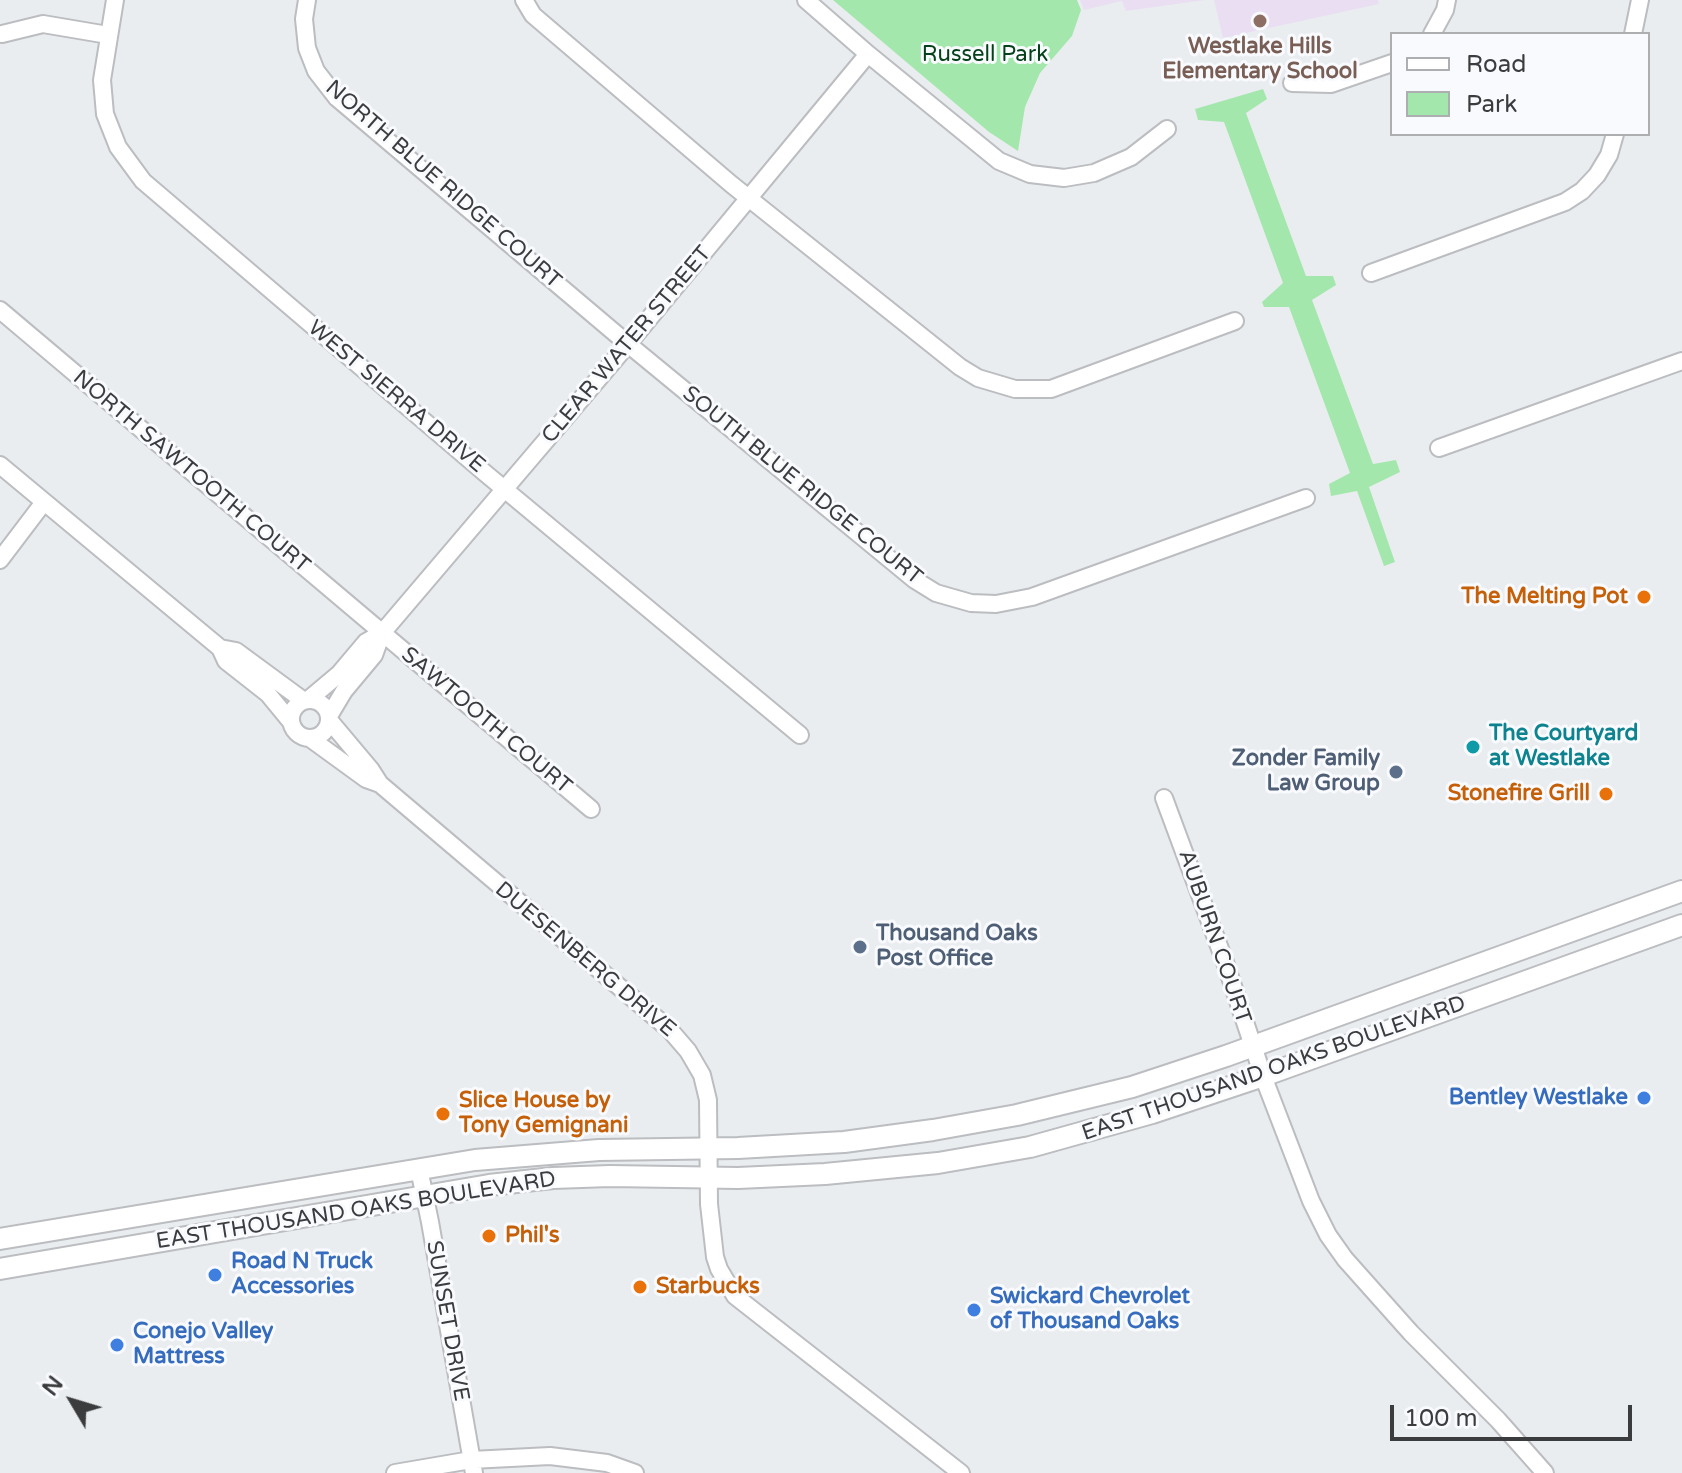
<!DOCTYPE html>
<style>
body{margin:0}
#map{position:relative;width:1682px;height:1473px;overflow:hidden;background:#eaedf0;font-family:"Varela Round",sans-serif}
canvas{display:block}
.legend{position:absolute;left:1390px;top:32px;width:260px;height:104px;box-sizing:border-box;background:#f8fafd;border:2px solid #acaeb0;margin:0;padding:10px 14px;list-style:none;font-size:24px;color:#3b3c3d}
.legend li{display:flex;align-items:center;gap:16px;height:40px}
.legend b{width:40px;border:2px solid #acaeb0}
.north{position:absolute;left:32px;top:1361px;width:80px;height:80px;-webkit-text-stroke:6px #f8fafd;paint-order:stroke;rotate:308deg;font-size:22px;font-weight:700;line-height:32px;text-align:center;color:#3b3c3d}
.north::after{content:'';display:block;margin:auto;width:28px;height:36px;background:#3b3c3d;clip-path:polygon(50% 0,100% 100%,50% 72%,0 100%)}
.scale{position:absolute;left:1390px;top:1405px;width:242px;height:36px;box-sizing:border-box;border:4px solid #3b3c3d;border-top:0;padding-left:10px;font-size:24px;line-height:28px;white-space:nowrap;color:#3b3c3d;-webkit-text-stroke:6px #f8fafd;paint-order:stroke}
</style>
<div id="map">
<canvas width="1682" height="1473"></canvas>
<ul class="legend">
<li><b style="height:10px;background:#fff"></b>Road</li>
<li><b style="height:22px;background:#a4e7ad"></b>Park</li>
</ul>
<div class="north">N</div>
<div class="scale">100 m</div>
</div>
<script>
const context = document.querySelector('canvas').getContext('2d');
context.lineJoin = 'round';
function fill(path, color) { context.fillStyle = color; context.fill(path, 'evenodd'); }
const toPath = rows => new Path2D(rows.map(r => 'M' + r).join(''));
function stroke(path, color, width, dash) { context.strokeStyle = color; context.lineWidth = width; context.lineCap = dash ? 'butt' : 'round'; context.setLineDash(dash || []); context.stroke(path); }
function drawText(font, color, halo, rows, align = 'center') {
  context.font = font + ' "Varela Round",sans-serif'; context.lineWidth = 6; context.setLineDash([]); context.textBaseline = 'middle'; context.strokeStyle = halo; context.fillStyle = color; for (const [text, x, y, turn = 0] of rows) {
    context.save(); context.translate(x, y); context.rotate((+turn || 0) * Math.PI / 180); context.textAlign = isNaN(turn) ? turn : align; if (halo) context.strokeText(text, 0, 0); context.fillText(text, 0, 0); context.restore();
  }
}
const education = toPath([
 [1080,0,1205,0,1126,11,1122,1,1084,10],
 [1214,0,1378,0,1379,4,1223,38]
]);
const green = toPath([
 [833,0,1077,0,1081,10,1072,36,1040,73,1025,107,1018,151,989,132],
 [1263,89,1267,99,1246,113,1306,276,1333,276,1336,285,1312,300,1373,464,1396,460,1400,472,1369,487,1395,562,1384,566,1357,491,1331,496,1329,484,1350,473,1289,307,1264,307,1262,302,1283,283,1224,122,1198,120,1195,109]
]);
const minor = toPath([
 [115,0,102,80,105,114,118,147,143,181,485,473,800,735],
 [307,0,304,19,307,48,316,71,337,98,628,344,915,580,936,593,971,603,996,604,1032,597,1306,498],
 [524,0,533,15,731,184,960,367,978,378,1015,389,1051,389,1235,321],
 [806,0,868,54,999,161,1030,174,1064,178,1094,173,1131,157,1167,129],
 [2,34,43,24,108,35],
 [1432,34,1445,10,1447,0],
 [1633,34,1640,0],
 [1292,83,1331,84,1392,63],
 [1371,273,1565,202,1582,191,1597,175,1609,155,1615,134],
 [0,310,591,809],
 [1439,448,1682,361],
 [0,465,220,648,226,661,268,694,291,722],
 [0,560,44,502],
 [220,648,236,651,304,701],
 '291 719a19 19 0 1 1 38 0a19 19 0 1 1-38 0Z',
 [308,700,339,674,366,642,382,633,628,344,868,54],
 [329,716,344,691,374,655,382,633],
 [329,720,371,770,380,784,669,1029,688,1051,702,1075,708,1100,709,1204,715,1257,719,1269,735,1296,961,1473],
 [311,739,366,779,380,784],
 [1164,798,1226,965,1263,1076,1311,1201,1328,1235,1345,1259,1411,1333,1498,1420,1545,1473],
 [419,1169,430,1222,474,1473],
 [395,1473,471,1460,550,1456,607,1463,635,1473]
]);
const major = toPath([
 [0,1239,475,1160,599,1150,738,1148,844,1142,933,1130,1017,1115,1132,1087,1226,1056,1682,891],
 [0,1269,489,1185,553,1178,610,1176,738,1178,825,1174,938,1163,1030,1147,1152,1113,1263,1076,1682,925]
]);
const markers = [
 [1260,21,8,"#8d6e63"],
 [1644,597,8,"#e8710a"],
 [1473,747,8,"#0f9aa8"],
 [1396,772,8,"#5c6f8a"],
 [1606,794,8,"#e8710a"],
 [860,947,8,"#5c6f8a"],
 [1644,1098,8,"#3f7fe0"],
 [443,1114,8,"#e8710a"],
 [489,1236,8,"#e8710a"],
 [215,1275,8,"#3f7fe0"],
 [640,1287,8,"#e8710a"],
 [974,1310,8,"#3f7fe0"],
 [117,1345,8,"#3f7fe0"]
];
const educationNames = [
 ["Westlake Hills",1260,47],
 ["Elementary School",1260,72]
];
const parkNames = [
 ["Russell Park",985,55]
];
const streetNames = [
 ["NORTH BLUE RIDGE COURT",443,185,41],
 ["CLEAR WATER STREET",627,345,-50],
 ["WEST SIERRA DRIVE",396,397,40],
 ["NORTH SAWTOOTH COURT",191,472,40],
 ["SOUTH BLUE RIDGE COURT",802,486,39],
 ["SAWTOOTH COURT",486,721,40],
 ["AUBURN COURT",1214,937,71],
 ["DUESENBERG DRIVE",585,960,40],
 ["EAST THOUSAND OAKS BOULEVARD",1274,1069,-19],
 ["EAST THOUSAND OAKS BOULEVARD",356,1211,-9],
 ["SUNSET DRIVE",447,1321,80]
];
const foodNames = [
 ["The Melting Pot",1628,597,"right"],
 ["Stonefire Grill",1590,794,"right"],
 ["Slice House by",459,1101],
 ["Tony Gemignani",459,1126],
 ["Phil's",505,1236],
 ["Starbucks",656,1287]
];
const cultureNames = [
 ["The Courtyard",1489,734],
 ["at Westlake",1489,759]
];
const serviceNames = [
 ["Zonder Family",1380,759],
 ["Law Group",1380,784],
 ["Thousand Oaks",876,934,"left"],
 ["Post Office",876,959,"left"]
];
const shopNames = [
 ["Bentley Westlake",1628,1098,"right"],
 ["Road N Truck",231,1262],
 ["Accessories",231,1287],
 ["Swickard Chevrolet",990,1297],
 ["of Thousand Oaks",990,1322],
 ["Conejo Valley",133,1332],
 ["Mattress",133,1357]
];
fill(education, '#e9def2');
fill(green, '#a4e7ad');
stroke(minor, '#bbbdc0', 20);
stroke(major, '#bbbdc0', 24);
stroke(minor, '#fff', 16);
stroke(major, '#fff', 20);
for (const [x, y, r, color] of markers) { const dot = new Path2D(); dot.arc(x, y, r, 0, 2 * Math.PI); context.fillStyle = color; context.fill(dot); stroke(dot, '#f8fafd', 3); }
drawText('bold 22px', '#785e54', '#f8fafd', educationNames);
drawText('22px', '#054118', '#f8fafd', parkNames);
drawText('22px', '#3b3c3d', '#f8fafd', streetNames);
drawText('bold 22px', '#c56008', '#f8fafd', foodNames, 'left');
drawText('bold 22px', '#0d838f', '#f8fafd', cultureNames, 'left');
drawText('bold 22px', '#4e5e75', '#f8fafd', serviceNames, 'right');
drawText('bold 22px', '#366cbe', '#f8fafd', shopNames, 'left');
</script>
